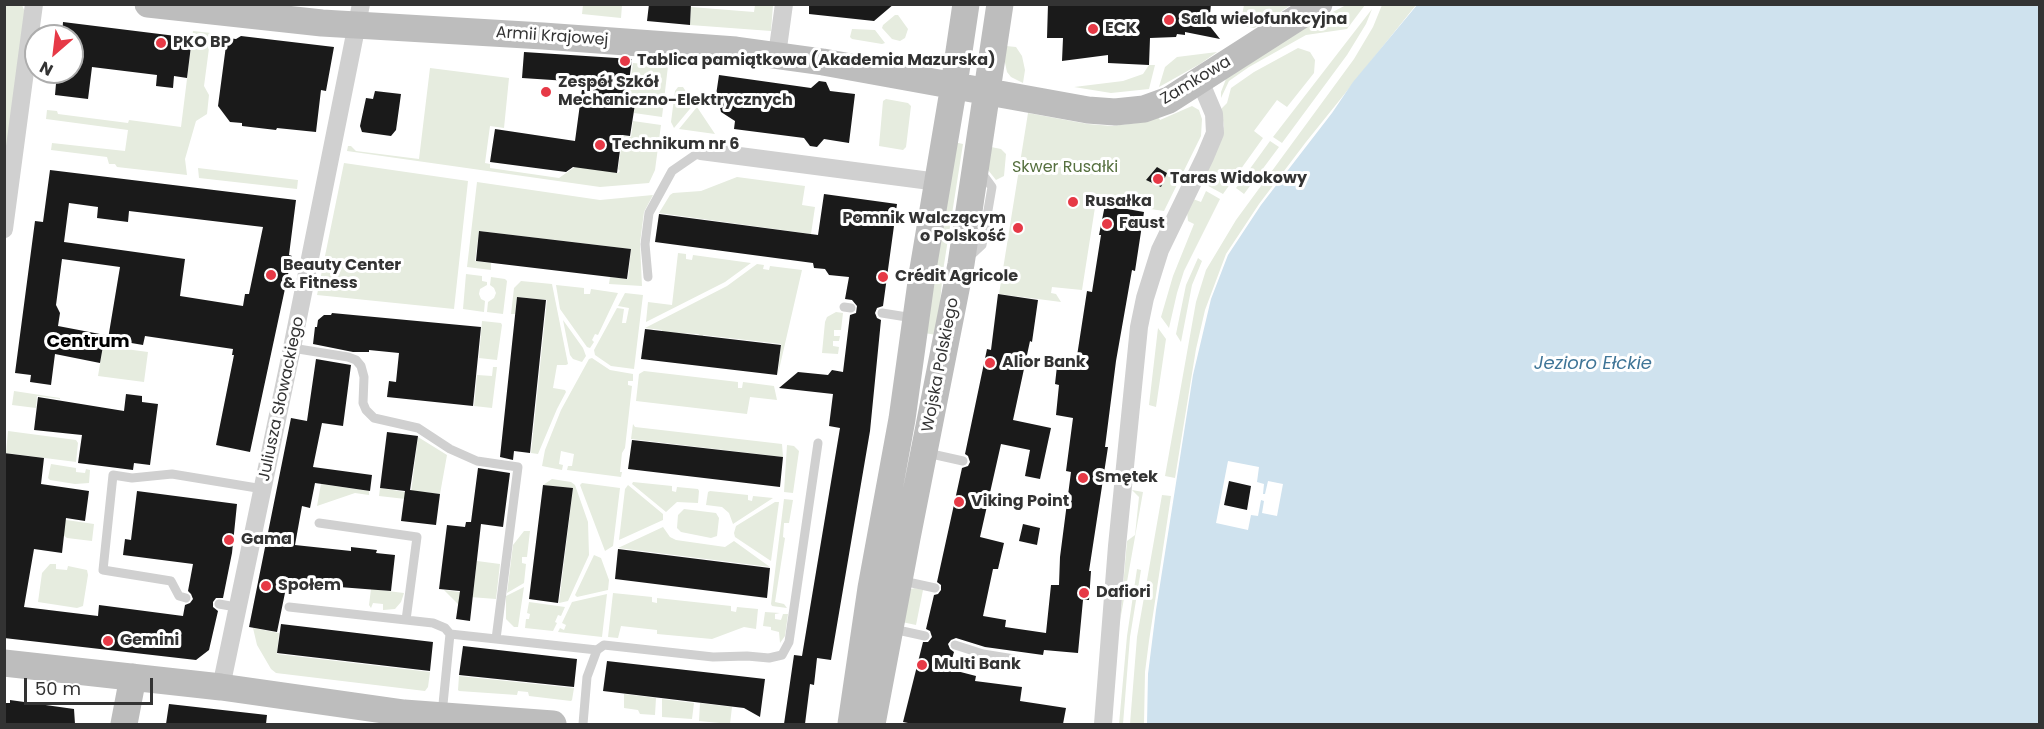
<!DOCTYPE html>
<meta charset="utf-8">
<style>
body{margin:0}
#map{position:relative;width:2044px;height:729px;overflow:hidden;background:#fff;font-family:Poppins,sans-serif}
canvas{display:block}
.frame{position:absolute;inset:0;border:6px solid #333;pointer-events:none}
.north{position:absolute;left:24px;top:24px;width:60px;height:60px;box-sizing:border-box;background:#fff;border:2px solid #adadad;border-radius:50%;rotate:208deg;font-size:16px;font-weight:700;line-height:24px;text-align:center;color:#333}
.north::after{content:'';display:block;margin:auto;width:21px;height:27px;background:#e63946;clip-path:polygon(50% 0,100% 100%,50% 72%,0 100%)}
.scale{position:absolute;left:24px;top:678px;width:129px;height:27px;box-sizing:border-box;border:3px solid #333;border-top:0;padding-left:8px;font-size:18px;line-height:21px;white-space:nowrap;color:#333;-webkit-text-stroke:4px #fff;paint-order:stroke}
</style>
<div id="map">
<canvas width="2044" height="729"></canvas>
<div class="frame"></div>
<div class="north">N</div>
<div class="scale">50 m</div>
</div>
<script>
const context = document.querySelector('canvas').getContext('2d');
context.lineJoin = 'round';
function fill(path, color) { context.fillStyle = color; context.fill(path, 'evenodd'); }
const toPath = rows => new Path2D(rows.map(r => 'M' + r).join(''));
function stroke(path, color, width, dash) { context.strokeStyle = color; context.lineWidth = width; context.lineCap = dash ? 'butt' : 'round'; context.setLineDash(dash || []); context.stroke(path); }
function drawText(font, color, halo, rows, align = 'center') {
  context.font = font + ' Poppins,sans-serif'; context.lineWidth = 6; context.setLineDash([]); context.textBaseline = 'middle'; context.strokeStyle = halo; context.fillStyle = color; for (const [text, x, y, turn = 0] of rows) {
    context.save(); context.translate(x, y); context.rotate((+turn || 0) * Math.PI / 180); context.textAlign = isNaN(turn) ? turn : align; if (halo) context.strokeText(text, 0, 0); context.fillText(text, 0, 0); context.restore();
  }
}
const green = toPath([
 [5,5,22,5,25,12,5,167],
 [583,5,622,5,621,18,582,14],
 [755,5,773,5,771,31,690,25,691,7,754,12],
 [1244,5,1244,4,1291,5,1260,25,1254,28,1240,25],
 [1346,5,1365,5,1347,29,1306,35,1249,67,1229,81,1221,98,1221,92,1226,79,1314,22],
 [1382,5,1416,5,1306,142,1259,204,1226,254,1205,310,1196,349,1175,478,1165,476,1196,302,1206,270,1236,220,1354,59,1373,27],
 [1372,9,1366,24,1347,55,1282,143,1273,137],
 [895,15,898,15,908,29,905,38,900,41,892,39,882,28,883,25],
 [852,29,875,30,885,43,882,44,852,39,850,37],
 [193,31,211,33,204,86,209,95,207,114,196,121,185,159,187,175,117,167,115,164,109,164,107,157,51,150,52,143,125,151,128,130,46,119,47,110,57,111,58,114,128,123,129,120,181,127],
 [1006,46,1016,47,1022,56,1025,70,1023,83,1011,77,1007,72,1004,58],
 [1298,48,1310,52,1315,60,1314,73,1287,107,1277,100,1254,131,1263,138,1223,194,1201,182,1221,140,1224,126,1221,109,1227,103,1231,88,1254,72],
 [1217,52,1200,64,1159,87,1165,67,1177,57],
 [633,63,668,66,662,117,634,113,636,98,628,97],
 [1149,65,1155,65,1149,89,1111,93,1074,87,1123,81,1143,74],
 [430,68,509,78,504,128,490,126,485,163,490,164,490,168,559,178,576,166,586,167,586,169,589,168,618,173,620,171,618,169,623,136,631,137,633,121,661,125,655,170,649,183,600,187,347,151,348,146,351,146,356,151,419,159],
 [678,87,683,87,694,104,674,128,671,122,675,91],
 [886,99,908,103,911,106,906,147,903,150,879,146,883,101],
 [1192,106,1199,110,1202,119,1201,136,1164,211,1096,201,1082,290,1052,287,1051,293,1056,294,1061,302,999,294,1028,113,1088,124,1112,126,1137,123,1158,116,1160,120],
 [697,107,715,134,679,129],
 [1270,141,1279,147,1244,194,1236,188],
 [954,142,963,144,943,271,937,335,924,333],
 [991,147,1001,149,1006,154,1004,176,996,180,988,170],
 [344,163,468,181,454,309,317,295],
 [198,168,298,180,297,189,199,178],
 [737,177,805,186,802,205,815,207,811,234,659,213,670,195,673,193,701,191],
 [477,182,600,200,653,195,644,212,640,243,642,286,609,284,610,277,628,279,631,249,479,231,475,261,491,263,491,270,467,267],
 [1206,191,1220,199,1184,271,1177,293,1169,328,1161,317,1173,276,1194,224,1188,221,1187,212,1193,199,1201,202],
 [678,253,686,254,686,259,692,260,693,255,751,263,725,282,646,322,648,302,672,305],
 [1198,258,1202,261,1192,285,1181,342,1176,334,1186,285],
 [757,264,764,265,763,269,769,270,770,266,802,270,778,374,781,344,703,335,703,337,698,334,662,332,662,330,645,328,727,286],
 [466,274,482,276,482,281,487,282,487,285,480,289,479,294,481,299,485,301,484,312,463,309],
 [491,277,505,279,507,281,503,314,487,312,488,302,494,298,496,293,494,288,490,285],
 [521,281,552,284,568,364,566,365,557,365,553,388,565,390,566,392,557,409,538,454,531,453,547,300,517,297,515,314,511,314,514,288],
 [556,285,584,288,584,294,590,294,591,289,618,293,598,335,595,334,592,340,594,342,590,348,587,347,560,309],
 [625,293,643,295,634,369,611,366,595,355,594,350,617,308,624,309,622,323,626,323,629,308,618,306],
 [836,312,843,313,841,330,834,330,834,336,840,336,839,341,833,341,833,346,839,347,838,354,822,353,825,322,827,317],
 [563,320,583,348,586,356,582,362,573,359,570,355],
 [482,321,501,323,502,325,497,360,479,358],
 [1158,328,1166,339,1156,407,1149,405],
 [103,346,148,352,144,382,98,376],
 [592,358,610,370,633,374,633,381,628,381,628,385,632,386,625,448,622,453,620,472,622,472,621,477,567,470,568,466,572,466,574,454,561,451,559,464,563,465,562,470,542,466,545,450,561,410,589,359],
 [493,367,497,367,492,408,474,406,477,375,492,376],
 [644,371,738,382,738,388,742,388,743,382,774,386,777,400,750,397,747,414,636,401,639,374],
 [14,391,60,398,60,399,37,396,36,408,12,405],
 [633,424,635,427,782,444,783,457,631,439],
 [8,431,76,440,78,443,76,462,6,453],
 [418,437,447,455,440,494,424,492,423,501,379,496,380,488,411,493],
 [787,445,794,446,799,451,793,493,784,492],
 [51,464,76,468,76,472,85,473,86,469,90,470,89,483,75,484,50,480,48,478],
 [552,479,571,482,575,485,588,522,589,555,568,601,559,603,573,488,543,485],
 [633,482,672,486,672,491,676,492,677,487,698,489,699,491,698,503,677,502,666,512,632,484],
 [582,483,620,488,613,546,605,551,580,485],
 [321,484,369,491,369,495,355,493,317,506],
 [628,485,663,514,663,520,619,540,625,489],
 [1132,490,1143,492,1120,621,1127,541,1135,535,1139,497],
 [710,491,748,495,748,500,752,501,753,496,773,498,733,524,729,513,722,507,706,505,708,492],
 [1162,495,1171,496,1149,641,1145,672,1144,724,1130,724,1137,637],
 [784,499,793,500,789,523,784,523,783,537,785,538,775,602,784,604,787,608,772,606,771,604],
 [775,502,779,502,771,561,735,537,734,533,736,526],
 [684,509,716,513,719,518,717,536,711,538,681,532,677,528,678,515],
 [39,516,94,524,92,541,67,538],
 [663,527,670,537,676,540,725,547,734,541,770,567,618,548],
 [524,531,530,531,527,557,522,557,522,563,526,564,524,583,507,593,513,545],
 [594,555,601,558,609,580,608,590,577,597,575,595],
 [477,561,500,564,496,599,470,597,466,606,458,604,444,590,473,594],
 [50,564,56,564,56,569,67,570,68,566,87,570,88,575,83,606,77,608,38,602,42,573],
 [1137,569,1141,570,1130,637,1123,724,1119,724,1127,636],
 [524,587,518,627,514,627,506,619,506,596],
 [915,588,923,590,916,625,902,622,911,589],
 [371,589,404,593,401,602,395,609,383,610,383,604,373,603,371,608,369,605],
 [613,593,652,597,652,602,657,603,657,598,731,606,731,611,736,612,737,607,758,609,756,629,744,627,712,639,657,634,657,630,621,626,618,638,608,637],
 [607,594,602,637,558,632,560,628,564,630,566,625,562,623,572,602],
 [529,602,565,607,561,616,558,615,555,622,557,623,553,631,525,628,526,619,529,619,530,614,527,613],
 [765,612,780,613,775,614,775,619,781,620,783,614,788,614,785,636,780,643,779,632,771,630,771,627,763,626],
 [253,628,279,633,277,654,430,672,428,687,425,691,276,673,271,669,257,645],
 [459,676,574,688,572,700,571,701,529,696,528,692,518,691,517,695,459,691,458,690],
 [624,694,656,698,655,715,640,714,638,710,624,708],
 [662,699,694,703,692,719,662,717],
 [700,703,732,707,730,724,699,721]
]);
const water = toPath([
 [1417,5,2039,5,2039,724,1147,724,1148,674,1156,610,1193,375,1211,299,1228,255,1261,205,1332,113,1353,82]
]);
const pier = toPath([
 [1228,461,1259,467,1257,482,1264,484,1263,494,1265,494,1268,481,1283,484,1277,516,1262,513,1264,501,1261,500,1258,516,1251,515,1248,530,1216,523]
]);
const building = toPath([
 [649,4,691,4,690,25,647,21],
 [809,4,894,4,874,21,809,14],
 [1048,4,1211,4,1209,25,1220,39,1185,32,1185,35,1177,34,1176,37,1150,38,1149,65,1108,63,1108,55,1062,61,1063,38,1047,38],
 [63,22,192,38,187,78,174,76,173,88,156,86,157,75,92,67,88,99,55,95,57,72,72,72,72,36,62,36],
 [241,36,334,47,326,91,321,90,316,132,277,128,276,130,242,126,242,123,230,122,218,106,227,38,236,39],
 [524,52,632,59,627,97,636,98,630,136,622,135,617,173,573,167,566,172,490,162,495,129,575,141,583,82,522,78],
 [719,75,811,88,819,81,826,82,830,91,855,94,849,143,824,139,817,147,810,146,804,138,734,129,735,121,721,112,719,103,715,102],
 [375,91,401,94,396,130,391,136,362,132,360,126,366,98,373,99],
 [1157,167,1167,173,1161,187,1146,180],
 [50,170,296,200,289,255,292,256,250,452,216,445,234,355,232,355,233,349,145,336,143,345,108,339,120,267,62,259,56,305,60,313,58,326,105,335,100,363,55,354,51,385,30,382,31,375,15,373,35,221,43,222],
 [69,203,98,207,97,218,128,222,129,211,263,227,249,294,245,294,243,306,180,296,185,259,64,242],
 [824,194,897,204,883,306,877,308,875,313,877,318,881,320,870,431,831,660,817,658,814,685,810,684,805,724,784,724,794,655,802,656,840,428,829,426,833,394,779,388,798,372,828,375,832,370,843,372,850,315,856,313,857,306,852,300,845,299,849,277,829,275,825,269,814,268,813,263,655,242,659,214,818,235],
 [1105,205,1144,212,1135,271,1132,270,1116,361,1105,447,1108,447,1089,571,1091,571,1089,600,1083,600,1078,653,1044,650,1043,655,985,647,956,638,951,640,948,644,950,649,954,652,949,669,976,676,975,681,1022,687,1020,701,1066,708,1063,724,913,724,903,722,923,642,928,642,932,637,930,631,926,629,934,595,938,594,941,590,941,585,937,582,962,468,968,466,970,462,968,456,965,454,987,349,991,350,998,294,1038,300,1032,342,1030,341,1013,420,1051,428,1040,479,1025,476,1030,450,1001,444,980,537,1004,543,998,569,993,569,983,616,1006,620,1005,627,1046,633,1051,585,1059,585,1060,557,1071,472,1066,471,1073,418,1056,415,1059,385,1055,384,1057,366,1075,369,1087,291,1092,292,1101,235,1099,235],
 [479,231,631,249,627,279,476,261],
 [517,297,546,300,530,453,514,451,513,460,500,457],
 [332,313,481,327,473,406,387,397,389,381,396,382,399,353,369,350,369,352,353,352,313,344,315,327,317,327,318,320,324,315,331,315],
 [645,329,781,345,777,375,641,359],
 [316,359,351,365,343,426,322,423,313,467,372,475,370,491,315,483,310,508,302,506,295,545,351,551,351,547,377,550,376,553,395,555,391,591,287,583,277,632,249,627,291,418,307,421],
 [126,394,142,396,142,402,158,404,150,465,134,463,133,470,78,463,82,435,34,430,38,397,124,411],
 [387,432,418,436,410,490,440,494,436,525,401,521,405,491,380,488],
 [632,440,783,457,780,487,628,469],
 [4,453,44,458,41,484,89,491,85,521,66,518,62,553,34,549,24,607,98,616,99,605,183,616,185,605,190,603,193,599,191,594,188,591,193,564,123,555,125,539,131,540,137,491,237,504,232,553,223,598,216,598,213,602,213,607,218,611,209,650,196,660,4,638],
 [478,468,510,473,503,527,481,524,470,621,456,619,460,591,439,589,447,525,465,527,466,522,471,522],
 [1229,481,1251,486,1247,510,1224,505],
 [543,485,573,488,558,603,529,599],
 [1023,524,1040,528,1037,545,1019,541],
 [618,549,770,568,767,598,615,579],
 [281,624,433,642,430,671,277,653],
 [463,646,577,659,574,687,459,675],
 [607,661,765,679,760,717,744,708,603,691],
 [10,700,74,709,75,724,4,724,4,703,10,703],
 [169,704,267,715,266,724,166,724]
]);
const lane = toPath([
 [967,259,982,245,992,187,981,172],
 [648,277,645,244,649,213,672,171,701,151],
 [844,307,851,308],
 [882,313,913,318],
 [292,348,348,357,356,360,361,366,364,377,363,403,366,410,374,418,418,428,450,449,477,461,518,467,496,639],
 [927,453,963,461],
 [319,523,417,537,406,620],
 [903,581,935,588],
 [186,598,179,596,171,581,103,570,113,475,132,478,172,474,263,489],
 [219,604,236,607],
 [289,607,433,623,445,628,450,634],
 [893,629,925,636],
 [955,645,983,654,1014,659],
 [442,714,450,634,597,650],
 [583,724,587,677,597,650,604,645,713,657,747,656,769,658,782,655,789,642,818,443]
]);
const street = toPath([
 [777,55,784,4],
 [701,151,938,182],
 [4,229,34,4],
 [221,687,292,348,361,4],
 [1103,724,1117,546,1139,327,1145,298,1160,250,1205,157,1215,133,1214,114,1200,81]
]);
const secondary = toPath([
 [148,4,322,23,543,36,736,50,823,62,1088,110,1115,112,1144,109,1169,100,1319,4],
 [4,663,221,687,404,713,553,724],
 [124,724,133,677],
 [851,724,871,588,902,419,922,275,954,85,966,4],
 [872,724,907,538,961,264,1000,4]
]);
const markers = [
 [1169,20,6,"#e63946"],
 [1093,29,6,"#e63946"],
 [161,43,6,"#e63946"],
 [625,61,6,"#e63946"],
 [546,92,6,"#e63946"],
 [600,145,6,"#e63946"],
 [1158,179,6,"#e63946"],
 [1073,202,6,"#e63946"],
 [1107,224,6,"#e63946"],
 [1018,228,6,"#e63946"],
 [271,275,6,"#e63946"],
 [883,277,6,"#e63946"],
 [990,363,6,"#e63946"],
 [1083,478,6,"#e63946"],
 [959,502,6,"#e63946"],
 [229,540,6,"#e63946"],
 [266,586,6,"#e63946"],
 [1084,593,6,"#e63946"],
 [108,641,6,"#e63946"],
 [922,665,6,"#e63946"]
];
const poiNames = [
 ["Sala wielofunkcyjna",1181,20],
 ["ECK",1105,29],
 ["PKO BP",173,43],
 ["Tablica pamiątkowa (Akademia Mazurska)",637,61],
 ["Zespół Szkół",558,83],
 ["Mechaniczno-Elektrycznych",558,101],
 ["Technikum nr 6",612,145],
 ["Taras Widokowy",1170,179],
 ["Rusałka",1085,202],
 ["Pomnik Walczącym",1006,219,"right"],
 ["o Polskość",1006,237,"right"],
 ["Faust",1119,224],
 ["Beauty Center",283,266],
 ["& Fitness",283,284],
 ["Crédit Agricole",895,277],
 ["Alior Bank",1002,363],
 ["Smętek",1095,478],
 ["Viking Point",971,502],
 ["Gama",241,540],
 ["Społem",278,586],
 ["Dafiori",1096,593],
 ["Gemini",120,641],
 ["Multi Bank",934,665]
];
const streetNames = [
 ["Armii Krajowej",552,37,4],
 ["Zamkowa",1196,81,-31],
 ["Wojska Polskiego",941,365,-79],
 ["Juliusza Słowackiego",282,399,-78]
];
const parkNames = [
 ["Skwer Rusałki",1065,168]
];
const neighbourhoodNames = [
 ["Centrum",88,342]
];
const waterNames = [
 ["Jezioro Ełckie",1593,364]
];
fill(green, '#e6ecdf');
fill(water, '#cfe2ee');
fill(pier, '#fff');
fill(building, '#1a1a1a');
stroke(lane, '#d0d0d0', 9);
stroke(street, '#d0d0d0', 18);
stroke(secondary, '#bdbdbd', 27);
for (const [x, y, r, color] of markers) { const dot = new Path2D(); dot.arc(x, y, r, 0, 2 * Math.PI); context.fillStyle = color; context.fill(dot); stroke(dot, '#fff', 2); }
drawText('bold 16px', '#333', '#fff', poiNames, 'left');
drawText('16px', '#333', '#fff', streetNames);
drawText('16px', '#56703f', '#fff', parkNames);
drawText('bold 18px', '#000', '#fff', neighbourhoodNames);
drawText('italic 18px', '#3f7597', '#fff', waterNames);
</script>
